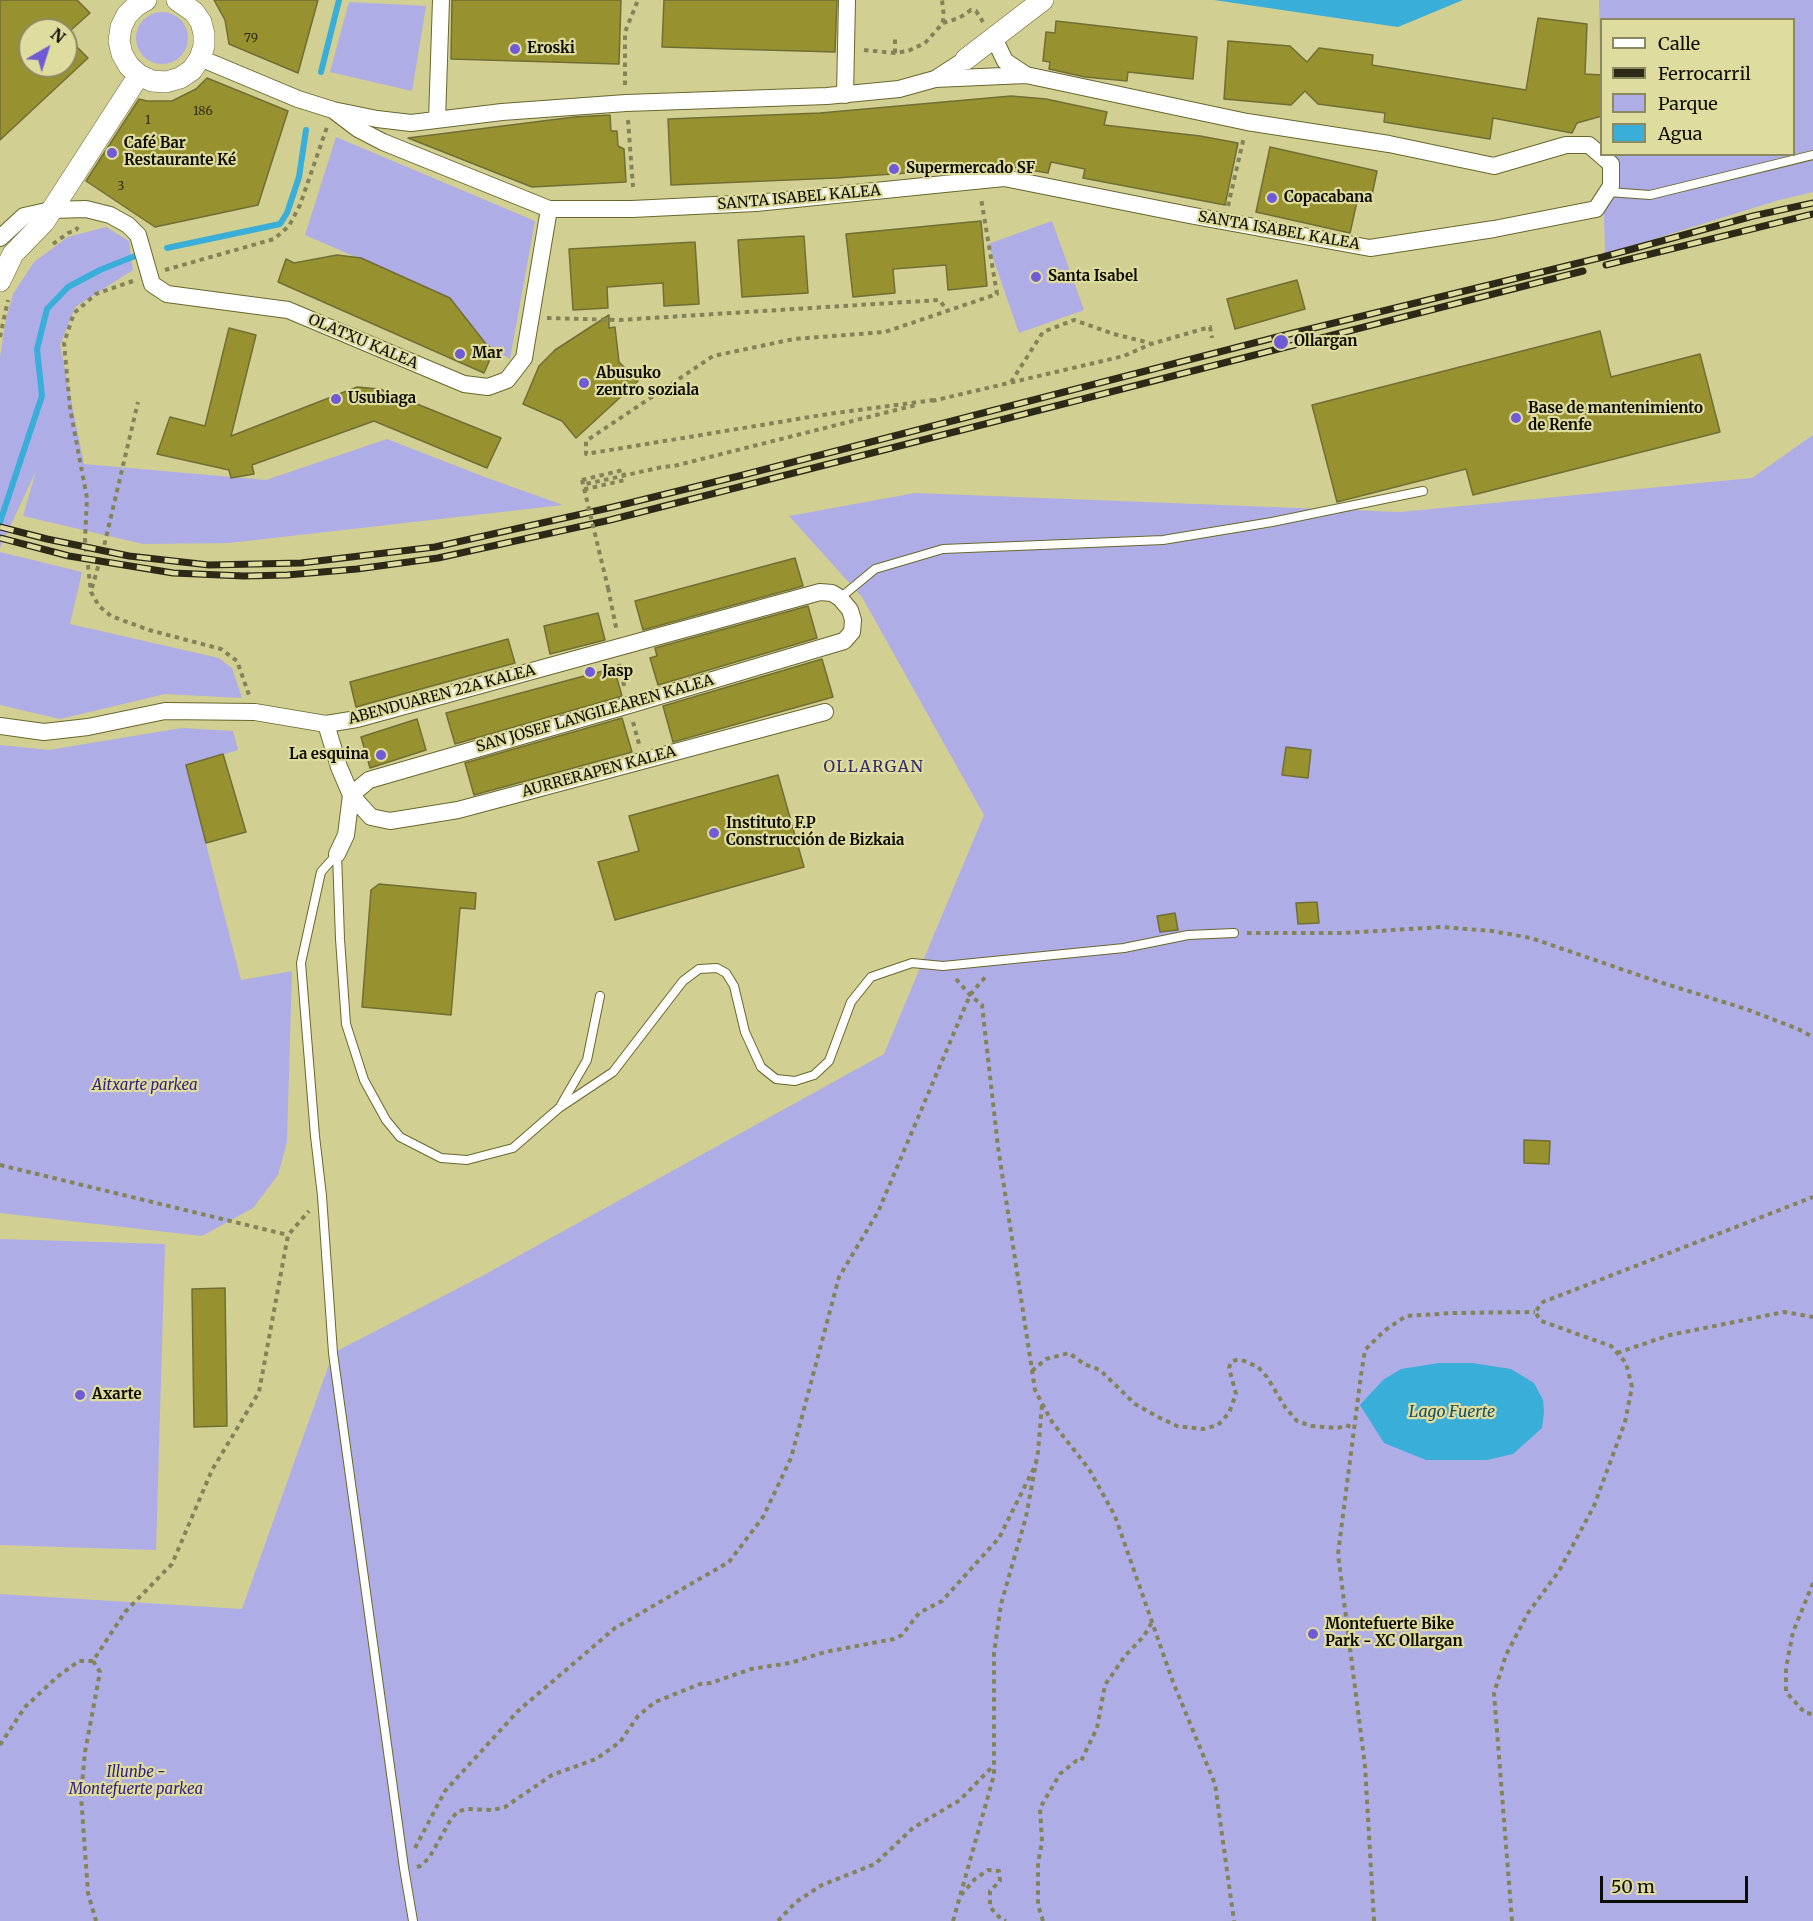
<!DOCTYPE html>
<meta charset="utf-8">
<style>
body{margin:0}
#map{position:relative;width:1813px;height:1921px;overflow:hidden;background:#d1cf92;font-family:Merriweather,serif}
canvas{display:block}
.legend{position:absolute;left:1600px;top:18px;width:195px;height:138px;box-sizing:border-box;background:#dedc9f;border:2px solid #8b895f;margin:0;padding:8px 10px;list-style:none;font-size:18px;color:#0e0c00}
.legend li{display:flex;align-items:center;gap:12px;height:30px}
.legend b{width:30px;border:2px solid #8b895f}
.north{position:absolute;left:18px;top:18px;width:60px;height:60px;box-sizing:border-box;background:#dedc9f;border:2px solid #8b895f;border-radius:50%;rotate:39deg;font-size:16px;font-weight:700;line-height:24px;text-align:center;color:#0e0c00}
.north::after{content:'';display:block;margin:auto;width:21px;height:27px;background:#6e5bd5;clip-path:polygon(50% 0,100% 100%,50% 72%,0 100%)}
.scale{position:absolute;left:1600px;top:1876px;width:148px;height:27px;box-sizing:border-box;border:3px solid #0e0c00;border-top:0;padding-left:8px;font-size:18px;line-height:21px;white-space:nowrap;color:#0e0c00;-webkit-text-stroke:4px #dedc9f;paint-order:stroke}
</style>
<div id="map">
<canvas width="1813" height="1921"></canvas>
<ul class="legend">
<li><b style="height:8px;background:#fff"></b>Calle</li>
<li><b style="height:8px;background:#2c2a16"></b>Ferrocarril</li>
<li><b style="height:16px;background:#afade6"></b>Parque</li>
<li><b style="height:16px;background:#39aed8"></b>Agua</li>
</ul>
<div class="north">N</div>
<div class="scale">50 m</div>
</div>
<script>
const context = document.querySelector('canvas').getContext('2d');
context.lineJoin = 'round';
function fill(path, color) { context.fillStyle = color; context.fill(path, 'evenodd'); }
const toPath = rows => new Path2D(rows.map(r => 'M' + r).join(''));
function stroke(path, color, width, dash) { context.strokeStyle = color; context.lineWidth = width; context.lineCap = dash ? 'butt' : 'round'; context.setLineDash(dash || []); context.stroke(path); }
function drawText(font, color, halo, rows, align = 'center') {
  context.font = font + ' Merriweather,serif'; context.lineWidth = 4.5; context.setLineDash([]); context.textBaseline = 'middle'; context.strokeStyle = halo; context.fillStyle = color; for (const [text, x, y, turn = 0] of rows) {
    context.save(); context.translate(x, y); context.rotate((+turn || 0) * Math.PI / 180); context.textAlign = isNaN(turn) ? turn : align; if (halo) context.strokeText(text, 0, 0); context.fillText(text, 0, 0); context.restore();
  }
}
const green = toPath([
 [1599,0,1813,0,1813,192,1779,200,1641,243,1628,250,1603,257,1605,250,1602,155,1794,154,1794,20,1602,20,1601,122],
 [349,2,426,6,412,91,330,72],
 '136 38a26 26 0 1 1 52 0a26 26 0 1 1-52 0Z',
 [336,137,535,221,510,359,486,344,450,298,305,235],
 [1052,221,1084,310,1019,333,988,244],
 [106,227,129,241,133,270,75,307,60,345,84,464,266,480,387,439,482,476,563,505,229,543,143,544,23,516,36,471,0,548,0,357,6,319,13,294,34,262,68,237],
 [1813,435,1813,1921,0,1921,0,1594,242,1609,333,1353,482,1276,884,1054,984,815,862,597,789,516,915,493,1400,512,1752,478],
 [0,552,82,572,70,624,219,658,232,668,242,698,165,694,60,719,0,705],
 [182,728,233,731,238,750,186,766,241,980,292,971,287,1142,278,1175,253,1208,202,1236,0,1213,0,745,49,750],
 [0,1239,165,1244,156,1550,0,1545]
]);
const water = toPath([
 [1214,0,1463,0,1398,27],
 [1439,1363,1472,1363,1511,1369,1534,1383,1543,1400,1544,1412,1542,1428,1513,1454,1487,1460,1426,1460,1384,1443,1360,1405,1383,1380,1401,1369]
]);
const stream = toPath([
 [321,72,339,0],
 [167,248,280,224,287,213,299,177,306,130],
 [0,522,42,396,37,349,47,309,68,287,100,270,135,256]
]);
const building = toPath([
 [0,0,77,0,90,13,71,30,30,30,30,66,66,66,66,36,88,58,0,140,0,0],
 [214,0,318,0,298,73,229,44,225,20,214,0],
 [452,0,621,0,619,64,451,59,452,0],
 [664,0,837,0,835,52,662,47,664,0],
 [1538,18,1587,24,1585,74,1602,75,1602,116,1577,123,1572,133,1493,118,1490,139,1384,122,1385,113,1318,104,1305,91,1291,105,1224,99,1228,41,1290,46,1307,62,1319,48,1373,55,1372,65,1526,90,1538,18],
 [1056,21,1197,37,1193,79,1128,72,1127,81,1085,77,1049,69,1050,62,1043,61,1046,32,1055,33,1056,21],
 [207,78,288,111,258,205,155,227,86,181,139,99,147,101,172,101,196,89,207,78],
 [1011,96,1046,99,1107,112,1104,125,1200,136,1238,143,1225,205,1083,178,1085,169,1051,162,1048,173,1006,166,836,178,671,185,668,119,820,113,1011,96],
 [610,115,611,131,617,131,618,146,624,149,626,182,532,187,408,138,574,117,610,115],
 [1270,147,1377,171,1371,200,1358,197,1350,233,1256,212,1270,147],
 [981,221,987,286,948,290,946,265,893,269,895,293,853,297,846,234,981,221],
 [804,236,808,293,742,297,738,240,804,236],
 [695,242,699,304,664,306,663,283,607,287,608,308,573,310,569,249,695,242],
 [337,255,361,258,450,298,486,344,494,350,484,373,278,282,286,259,294,263,337,255],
 [1297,280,1305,309,1235,329,1227,299,1297,280],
 [609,315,609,328,615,327,619,362,638,381,576,438,562,421,523,404,539,366,555,350,609,315],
 [229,328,256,335,231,436,357,387,380,389,501,438,487,468,374,421,252,465,254,474,231,478,229,470,157,454,170,417,205,426,229,328],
 [1600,331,1611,377,1700,354,1720,432,1473,495,1466,469,1337,502,1312,405,1600,331],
 [795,558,803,586,643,630,635,601,795,558],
 [808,606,817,638,658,685,650,658,657,656,655,648,808,606],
 [598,613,605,640,550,654,544,626,598,613],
 [508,639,515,663,356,707,350,682,508,639],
 [822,659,833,697,673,742,663,706,822,659],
 [614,668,622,696,455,744,446,713,614,668],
 [622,718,632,752,474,795,465,763,622,718],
 [417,719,426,750,370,768,361,737,417,719],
 [1286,747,1311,750,1308,778,1282,775,1286,747],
 [223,754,246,832,206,843,186,765,223,754],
 [778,775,804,867,615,920,598,862,639,851,629,816,778,775],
 [379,884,476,893,475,909,460,908,451,1015,362,1007,371,890,379,884],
 [1317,902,1319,923,1298,924,1296,903,1317,902],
 [1175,913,1178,930,1160,932,1157,916,1175,913],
 [1524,1140,1550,1141,1549,1164,1524,1163,1524,1140],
 [225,1288,227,1426,194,1427,192,1289,225,1288]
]);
const path = toPath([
 [943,23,959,18,971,10,976,11,983,22],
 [864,50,895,53,908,51,925,43,942,24,944,17,942,0],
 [895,53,895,36],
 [625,85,625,32,638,0],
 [628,120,633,187],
 [1228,206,1244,137],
 [53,244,68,233,76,230,78,227],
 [165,270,274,239,289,226,300,205,327,127],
 [133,281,96,294,74,313,64,343,70,408,87,498,85,540,91,592,99,606,111,616,149,630,221,649,237,661,249,695],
 [547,318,619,320,939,300,948,311],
 [0,337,8,300],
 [1011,382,1043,332,1074,320,1114,334,1150,343],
 [934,400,828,414,586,454,586,441,713,356,794,339,885,332,997,294,981,198],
 [932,401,1124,356,1151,344,1210,327,1212,338],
 [582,480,623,470,625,480,586,489,585,484,609,479,662,467,674,466,916,405],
 [92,588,105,542,138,402],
 [608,588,617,632],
 [619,664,625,689],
 [633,722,639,744],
 [1247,933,1344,933,1442,927,1492,931,1531,938,1650,979,1746,1009,1798,1029,1813,1037],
 [956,979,970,995,982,1005,998,1147,1035,1390,1052,1422,1089,1469,1115,1516,1173,1682,1215,1784,1234,1921],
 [0,1165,288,1235],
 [1617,1353,1670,1335,1784,1312,1813,1317],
 [1032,1371,1046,1359,1069,1353,1084,1364,1100,1370,1135,1404,1158,1417,1177,1426,1203,1429,1218,1425,1229,1413,1236,1394,1229,1368,1231,1362,1236,1360,1242,1360,1258,1367,1267,1377,1285,1407,1297,1421,1311,1426,1338,1428,1346,1425,1353,1428],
 [1813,1583,1793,1632,1786,1668,1786,1692,1805,1713,1813,1714],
 [93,1661,100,1672,85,1752,81,1795,88,1893,96,1921],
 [0,1745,25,1707,57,1677,79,1661,93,1661,125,1612,172,1564,212,1470,259,1392,288,1235,309,1211],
 [415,1848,445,1791,518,1711,615,1628,729,1562,763,1517,791,1458,839,1277,878,1212,970,995,987,975],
 [417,1867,420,1866,429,1858,450,1821,457,1812,466,1809,493,1810,505,1807,552,1775,596,1759,620,1742,638,1716,655,1702,700,1684,711,1683,751,1669,790,1663,825,1652,894,1639,902,1635,919,1613,942,1601,999,1538,1036,1464],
 [961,1895,975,1879,988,1870,999,1871,1000,1881,990,1891,990,1907,1001,1919,1006,1921],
 [778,1921,796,1902,822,1885,875,1864,913,1828,960,1800,993,1766],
 [953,1921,994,1775,994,1653,1001,1604,1026,1517,1038,1452,1042,1404],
 [1043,1921,1038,1905,1038,1863,1042,1842,1040,1808,1060,1774,1076,1761,1081,1761,1097,1728,1105,1685,1125,1656,1144,1636,1152,1622],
 [1374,1921,1365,1766,1338,1554,1361,1375,1365,1350,1384,1331,1406,1316,1453,1313,1535,1312],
 [1512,1921,1494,1693,1506,1655,1528,1613,1559,1571,1594,1506,1625,1422,1632,1387,1626,1363,1611,1346,1541,1321,1535,1312,1543,1302,1813,1197]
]);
const service = toPath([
 [1608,192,1650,195,1813,155],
 [840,598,875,569,943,549,1163,540,1272,522,1423,491],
 [337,854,340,939,346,1024,364,1080,386,1120,400,1137,441,1158,467,1160,513,1148,559,1108,613,1072,683,981,699,969,717,968,726,973,734,986,745,1032,761,1067,776,1079,795,1081,814,1075,829,1061,851,1002,871,977,912,963,943,966,1124,948,1188,935,1234,933],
 [337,854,321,872,301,963,315,1136,322,1196,333,1353,404,1868,413,1921],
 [561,1105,587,1060,600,996]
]);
const minor = toPath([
 [994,38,1005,61,1026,75],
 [200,58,298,99,333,110,377,119,411,123,502,112,626,103,827,96,899,89,935,79,966,59],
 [845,95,847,0],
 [333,110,358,129,383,142,549,209,632,209,756,203,1004,178,1189,215,1370,248,1494,229,1596,209,1611,186,1611,164,1589,145,1566,145,1494,166,1389,144,1247,122,1026,75,935,79],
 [437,120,441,0],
 [0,238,24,216,51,210,86,209,110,215,128,225,138,235,152,284,167,294,288,310,464,384,488,387,507,380,524,358,549,209],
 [326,724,339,767,351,795,371,817,390,821,458,810,825,712],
 [0,726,44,732,88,727,165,711,255,712,326,724,357,719,820,592,832,593,840,598,850,610,853,620,852,632,844,641,629,705,369,780,351,795],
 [337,854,346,835,351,795]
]);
const tertiary = toPath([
 [146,0,136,6,127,15,121,27,119,41,122,54,129,66,139,75,152,81,166,82,180,78,192,70,200,58,204,46,204,34,201,22,194,12,177,0],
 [966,59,1043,0],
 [0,281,13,254,44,222,139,75]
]);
const rail = toPath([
 [1606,265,1813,214],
 [0,527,47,539,129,556,209,565,301,563,435,547,613,507,743,475,1281,336,1603,257,1753,216,1813,203],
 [0,538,69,556,173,573,244,576,287,575,357,569,438,558,610,520,1583,271]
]);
const pathBridge = toPath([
 [582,480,608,588]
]);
const markers = [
 [515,49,6,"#6e5bd5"],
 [112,153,6,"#6e5bd5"],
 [894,169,6,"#6e5bd5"],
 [1272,198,6,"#6e5bd5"],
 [1036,277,6,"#6e5bd5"],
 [1281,342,8,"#6e5bd5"],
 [460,354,6,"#6e5bd5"],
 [584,383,6,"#6e5bd5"],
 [336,399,6,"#6e5bd5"],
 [1516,418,6,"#6e5bd5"],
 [590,672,6,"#6e5bd5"],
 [381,755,6,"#6e5bd5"],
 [714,833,6,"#6e5bd5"],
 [80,1395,6,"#6e5bd5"],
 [1313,1634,6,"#6e5bd5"]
];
const numberNames = [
 ["79",251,39],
 ["186",203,112],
 ["1",148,121],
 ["3",121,187]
];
const poiNames = [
 ["Eroski",527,49],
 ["Café Bar",124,144],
 ["Restaurante Ké",124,161],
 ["Supermercado SF",906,169],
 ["Copacabana",1284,198],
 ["Santa Isabel",1048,277],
 ["Ollargan",1294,342],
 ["Mar",472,354],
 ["Abusuko",596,374],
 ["zentro soziala",596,391],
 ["Usubiaga",348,399],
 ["Base de mantenimiento",1528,409],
 ["de Renfe",1528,426],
 ["Jasp",602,672],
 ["La esquina",369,755,"right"],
 ["Instituto F.P",726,824],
 ["Construcción de Bizkaia",726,841],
 ["Axarte",92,1395],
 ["Montefuerte Bike",1325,1625],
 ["Park - XC Ollargan",1325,1642]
];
const streetNames = [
 ["SANTA ISABEL KALEA",799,198,-5],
 ["SANTA ISABEL KALEA",1279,231,10],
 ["OLATXU KALEA",363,342,23],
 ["ABENDUAREN 22A KALEA",442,695,-15],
 ["SAN JOSEF LANGILEAREN KALEA",595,714,-16],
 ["AURRERAPEN KALEA",599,772,-15]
];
const parkNames = [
 ["Aitxarte parkea",145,1086],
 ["Illunbe -",136,1773],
 ["Montefuerte parkea",136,1790]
];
const neighbourhoodNames = [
 ["OLLARGAN",874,767]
];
const waterNames = [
 ["Lago Fuerte",1452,1412]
];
fill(green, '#afade6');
fill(water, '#39aed8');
stroke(stream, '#39aed8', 6);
fill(building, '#97912f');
stroke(building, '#716e34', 1.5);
stroke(service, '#6a672d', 10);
stroke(minor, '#6a672d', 18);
stroke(tertiary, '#6a672d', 22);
stroke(path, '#848258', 4, [4.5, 4.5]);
stroke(service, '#fff', 8);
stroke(minor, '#fff', 16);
stroke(tertiary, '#fff', 21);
stroke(rail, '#2c2a16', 7);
stroke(rail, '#dedc9f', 4.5, [14]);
stroke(pathBridge, '#848258', 4, [4.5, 4.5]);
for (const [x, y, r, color] of markers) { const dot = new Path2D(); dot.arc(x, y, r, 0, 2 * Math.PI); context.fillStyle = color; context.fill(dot); stroke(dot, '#dedc9f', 2); }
drawText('12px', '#302d0c', null, numberNames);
drawText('bold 15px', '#0e0c00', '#dedc9f', poiNames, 'left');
drawText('15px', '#0e0c00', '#dedc9f', streetNames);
drawText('italic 15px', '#37217f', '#dedc9f', parkNames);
context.letterSpacing = '1.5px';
drawText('16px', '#342c67', '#dedc9f', neighbourhoodNames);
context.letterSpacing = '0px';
drawText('italic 16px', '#1e4e60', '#dedc9f', waterNames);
</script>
